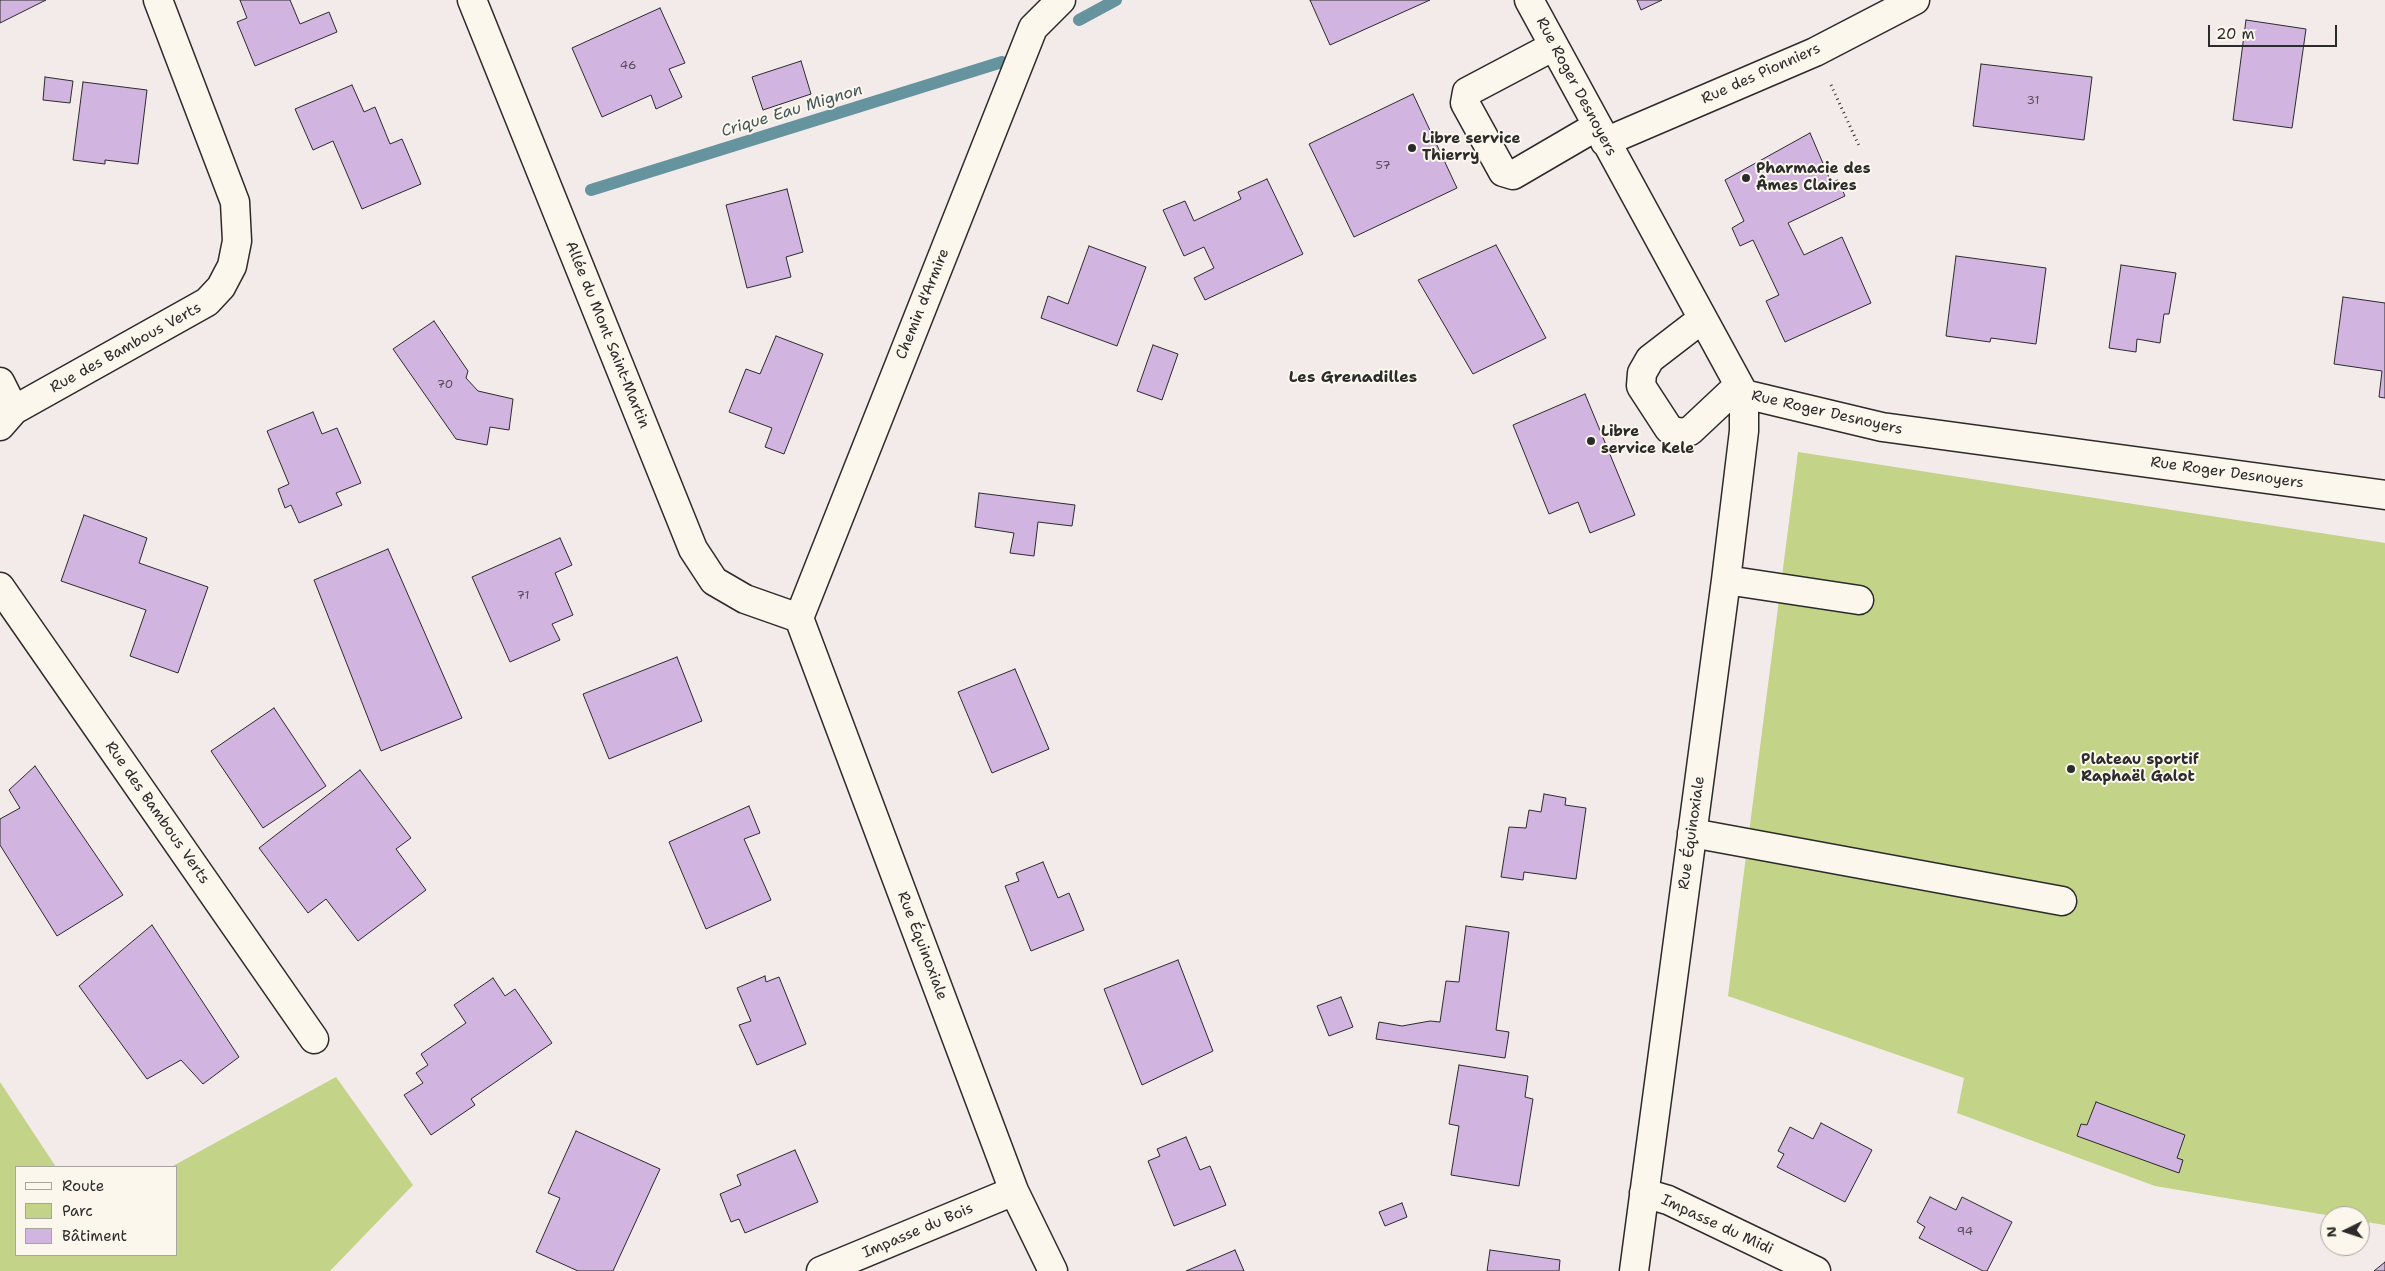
<!DOCTYPE html>
<meta charset="utf-8">
<style>
body{margin:0}
#map{position:relative;width:2385px;height:1271px;overflow:hidden;background:#f3eaea;font-family:"Shantell Sans",sans-serif}
canvas{display:block}
.legend{position:absolute;left:15px;top:1166px;width:162px;height:90px;box-sizing:border-box;background:#fbf7ec;border:1px solid #a8a59f;margin:0;padding:6px 9px;list-style:none;font-size:15px;color:#2b2b2b}
.legend li{display:flex;align-items:center;gap:10px;height:25px}
.legend b{width:25px;border:1px solid #a8a59f}
.north{position:absolute;left:2320px;top:1206px;width:50px;height:50px;box-sizing:border-box;background:#fbf7ec;border:1px solid #a8a59f;border-radius:50%;rotate:266deg;font-size:14px;font-weight:700;line-height:20px;text-align:center;color:#2b2b2b}
.north::after{content:'';display:block;margin:auto;width:18px;height:22px;background:#2b2b2b;clip-path:polygon(50% 0,100% 100%,50% 72%,0 100%)}
.scale{position:absolute;left:2208px;top:25px;width:129px;height:22px;box-sizing:border-box;border:2px solid #2b2b2b;border-top:0;padding-left:6px;font-size:15px;line-height:18px;white-space:nowrap;color:#2b2b2b;-webkit-text-stroke:4px #fbf7ec;paint-order:stroke}
</style>
<div id="map">
<canvas width="2385" height="1271"></canvas>
<ul class="legend">
<li><b style="height:6px;background:#fbf7ec"></b>Route</li>
<li><b style="height:14px;background:#c3d387"></b>Parc</li>
<li><b style="height:14px;background:#d2b4e1"></b>Bâtiment</li>
</ul>
<div class="north">N</div>
<div class="scale">20 m</div>
</div>
<script>
const context = document.querySelector('canvas').getContext('2d');
context.lineJoin = 'round';
function fill(path, color) { context.fillStyle = color; context.fill(path, 'evenodd'); }
const toPath = rows => new Path2D(rows.map(r => 'M' + r).join(''));
function stroke(path, color, width, dash) { context.strokeStyle = color; context.lineWidth = width; context.lineCap = dash ? 'butt' : 'round'; context.setLineDash(dash || []); context.stroke(path); }
function drawText(font, color, halo, rows, align = 'center') {
  context.font = font + ' "Shantell Sans",sans-serif'; context.lineWidth = 4; context.setLineDash([]); context.textBaseline = 'middle'; context.strokeStyle = halo; context.fillStyle = color; for (const [text, x, y, turn = 0] of rows) {
    context.save(); context.translate(x, y); context.rotate((+turn || 0) * Math.PI / 180); context.textAlign = isNaN(turn) ? turn : align; if (halo) context.strokeText(text, 0, 0); context.fillText(text, 0, 0); context.restore();
  }
}
const green = toPath([
 [1798,452,2385,543,2385,1225,2360,1221,2360,1216,2332,1216,2155,1186,1957,1113,1964,1078,1728,996],
 [336,1077,413,1185,330,1271,0,1271,0,1082,56,1167,16,1167,16,1255,176,1255,176,1167,171,1167]
]);
const stream = toPath([
 [1079,20,1116,0],
 [591,190,1002,62]
]);
const building = toPath([
 [0,0,46,0,0,23,0,0],
 [240,0,290,0,300,24,329,12,337,32,255,66,237,22,247,18,240,0],
 [1310,0,1430,0,1330,45,1310,0],
 [1637,0,1662,0,1641,10,1637,0],
 [660,8,685,63,669,69,682,97,656,109,651,95,602,117,572,48,660,8],
 [2246,20,2306,29,2292,128,2233,120,2246,20],
 [801,61,811,94,763,110,752,77,801,61],
 [1981,64,2092,77,2084,140,1973,126,1981,64],
 [45,77,73,81,70,103,43,100,45,77],
 [83,82,147,90,138,164,105,160,105,164,73,160,83,82],
 [352,85,364,112,375,107,390,144,402,139,421,184,362,209,333,141,313,150,295,109,352,85],
 [1413,94,1457,188,1354,237,1309,144,1413,94],
 [1810,133,1831,182,1838,180,1845,196,1788,223,1804,255,1842,237,1871,303,1785,342,1766,301,1779,295,1753,240,1740,246,1732,228,1744,221,1725,180,1810,133],
 [1267,179,1303,254,1205,300,1194,278,1214,268,1204,247,1184,256,1163,210,1185,201,1194,221,1241,199,1238,192,1267,179],
 [787,189,803,252,786,257,791,277,747,288,726,205,787,189],
 [1496,245,1546,338,1473,374,1418,280,1496,245],
 [1089,246,1146,267,1117,346,1041,318,1048,296,1068,304,1089,246],
 [1956,256,2046,268,2036,344,1991,338,1990,342,1946,336,1956,256],
 [2121,265,2176,273,2169,314,2164,314,2160,343,2137,339,2136,352,2109,348,2121,265],
 [2343,297,2385,303,2385,398,2379,397,2382,371,2334,364,2343,297],
 [434,321,468,371,466,378,478,391,513,399,509,430,490,427,487,445,456,439,393,349,434,321],
 [776,336,823,354,784,454,765,447,772,428,729,412,746,369,760,374,776,336],
 [1153,345,1178,354,1162,400,1137,391,1153,345],
 [1585,394,1635,515,1590,533,1578,502,1549,514,1513,425,1585,394],
 [313,412,322,434,337,428,361,483,336,493,342,505,299,523,291,505,285,508,278,489,289,484,267,431,313,412],
 [979,493,1075,505,1072,526,1038,522,1034,556,1010,553,1014,533,975,527,979,493],
 [84,515,147,538,139,563,208,587,178,673,130,656,146,610,61,581,84,515],
 [560,538,572,565,555,573,573,615,552,624,560,640,510,662,472,577,560,538],
 [388,549,462,718,381,751,314,580,388,549],
 [677,657,702,721,609,759,583,694,677,657],
 [1015,669,1049,749,992,773,958,692,1015,669],
 [274,708,326,786,263,828,211,751,274,708],
 [35,766,123,895,57,936,0,845,0,819,20,808,9,790,35,766],
 [360,770,411,838,396,849,426,890,358,941,326,899,308,913,259,848,360,770],
 [1544,794,1566,798,1565,805,1586,808,1576,879,1524,872,1523,880,1501,877,1509,827,1526,828,1529,810,1541,812,1544,794],
 [749,806,760,833,744,839,771,900,706,929,669,842,749,806],
 [1043,862,1058,898,1069,893,1084,930,1031,951,1005,886,1019,881,1016,873,1043,862],
 [152,925,239,1057,203,1084,181,1060,147,1079,79,986,152,925],
 [1466,926,1509,932,1496,1030,1509,1032,1505,1058,1376,1039,1379,1022,1402,1026,1430,1021,1440,1022,1446,981,1459,982,1466,926],
 [1178,960,1213,1051,1142,1085,1104,989,1178,960],
 [765,976,766,982,779,977,806,1044,757,1065,739,1025,751,1021,737,988,765,976],
 [493,978,505,996,515,989,552,1043,471,1099,475,1105,431,1135,404,1095,423,1083,416,1073,428,1065,421,1054,466,1023,454,1005,493,978],
 [1341,997,1353,1027,1329,1036,1317,1006,1341,997],
 [1459,1065,1528,1076,1525,1097,1533,1099,1519,1186,1451,1175,1459,1126,1449,1124,1459,1065],
 [2096,1102,2185,1135,2177,1158,2183,1160,2179,1173,2077,1136,2081,1124,2087,1125,2096,1102],
 [1821,1123,1872,1150,1845,1202,1777,1167,1784,1154,1778,1151,1790,1127,1813,1139,1821,1123],
 [576,1131,660,1169,613,1271,578,1271,536,1252,560,1198,548,1193,576,1131],
 [1186,1137,1200,1170,1210,1166,1226,1205,1174,1226,1148,1161,1160,1156,1157,1149,1186,1137],
 [795,1150,818,1202,745,1233,739,1219,731,1222,720,1194,741,1185,737,1175,795,1150],
 [1930,1197,1956,1210,1962,1197,2012,1222,1987,1271,1983,1271,1919,1238,1925,1227,1917,1222,1930,1197],
 [1402,1203,1407,1217,1385,1226,1379,1212,1402,1203],
 [1235,1250,1244,1271,1186,1271,1235,1250],
 [1490,1250,1560,1260,1559,1271,1487,1271,1490,1250],
 [2385,1262,2385,1271,2374,1271,2385,1262]
]);
const path = toPath([
 [1831,85,1860,148]
]);
const minor = toPath([
 [472,0,693,549,714,581,745,599,799,618],
 [1529,0,1744,394,1882,427,2385,495],
 [1554,46,1467,92,1465,103,1503,172,1513,175,1597,126],
 [1605,142,1815,52,1915,0],
 [1702,319,1650,359,1642,373,1641,386,1669,429,1679,433,1690,431,1739,385],
 [0,382,14,410],
 [0,426,14,410,207,302,221,287,232,266,237,241,235,202,158,0],
 [1726,580,1859,600],
 [0,587,314,1039],
 [799,618,1014,1191,1053,1271],
 [799,618,1033,28,1061,0],
 [1692,833,2062,901],
 [1644,1193,1668,1200,1816,1271],
 [821,1271,1014,1191],
 [1634,1271,1726,580,1744,431,1744,394]
]);
const markers = [
 [1412,148,5,"#2b2b2b"],
 [1746,178,5,"#2b2b2b"],
 [1591,441,5,"#2b2b2b"],
 [2071,769,5,"#2b2b2b"]
];
const numberNames = [
 ["46",628,66],
 ["31",2033,101],
 ["57",1383,166],
 ["70",445,385],
 ["71",523,596],
 ["94",1965,1232]
];
const streetNames = [
 ["Rue des Pionniers",1761,74,-24],
 ["Rue Roger Desnoyers",1576,87,62],
 ["Chemin d'Armire",923,304,-68],
 ["Allée du Mont Saint-Martin",607,335,68],
 ["Rue des Bambous Verts",126,348,-29],
 ["Rue Roger Desnoyers",1827,413,13],
 ["Rue Roger Desnoyers",2227,473,8],
 ["Rue des Bambous Verts",157,813,55],
 ["Rue Équinoxiale",1692,833,-82],
 ["Rue Équinoxiale",922,946,69],
 ["Impasse du Midi",1717,1225,25],
 ["Impasse du Bois",918,1231,-23]
];
const poiNames = [
 ["Libre service",1422,139],
 ["Thierry",1422,156],
 ["Pharmacie des",1756,169],
 ["Âmes Claires",1756,186],
 ["Libre",1601,432],
 ["service Kele",1601,449],
 ["Plateau sportif",2081,760],
 ["Raphaël Galot",2081,777]
];
const waterNames = [
 ["Crique Eau Mignon",792,111,-17]
];
const neighbourhoodNames = [
 ["Les Grenadilles",1353,378]
];
fill(green, '#c3d387');
stroke(stream, '#65939e', 12);
fill(building, '#d2b4e1');
stroke(building, '#2b2b2b', 1);
stroke(minor, '#2b2b2b', 31);
stroke(path, '#2b2b2b', 3, [1, 4]);
stroke(minor, '#fbf7ec', 28);
for (const [x, y, r, color] of markers) { const dot = new Path2D(); dot.arc(x, y, r, 0, 2 * Math.PI); context.fillStyle = color; context.fill(dot); stroke(dot, '#fbf7ec', 2); }
drawText('12px', '#554d58', null, numberNames);
drawText('15px', '#2b2b2b', '#fbf7ec', streetNames);
drawText('bold 15px', '#2b2b2b', '#fbf7ec', poiNames, 'left');
drawText('italic 16px', '#43565b', '#fbf7ec', waterNames);
drawText('bold 16px', '#2b2b2b', '#fbf7ec', neighbourhoodNames);
</script>
